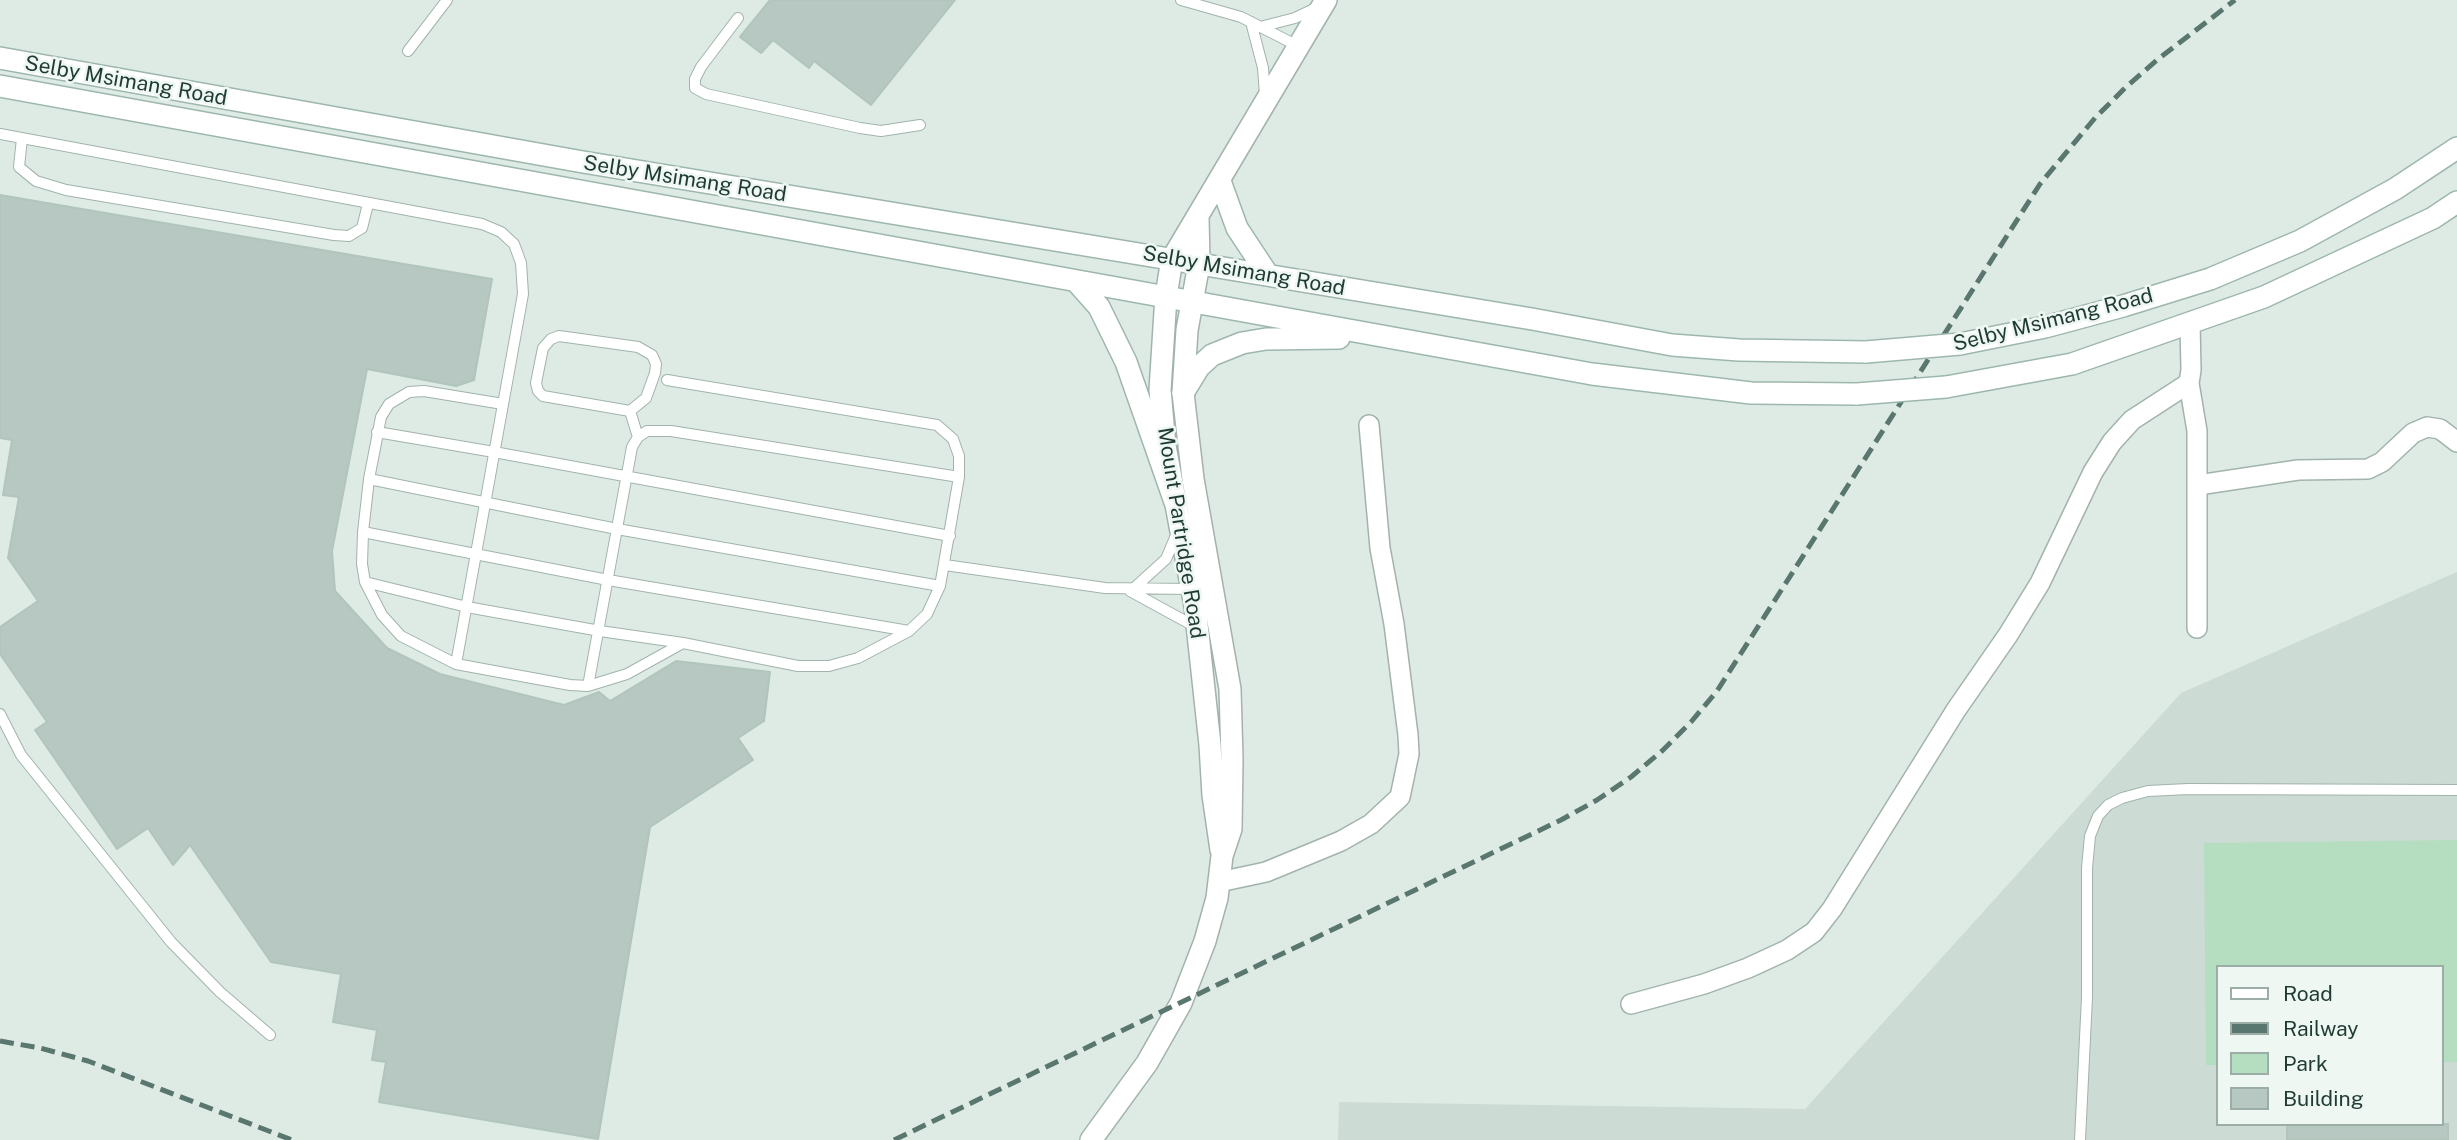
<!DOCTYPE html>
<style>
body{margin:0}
#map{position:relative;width:2457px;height:1140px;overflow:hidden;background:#deebe5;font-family:"Public Sans",sans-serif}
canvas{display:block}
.legend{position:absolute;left:2216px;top:965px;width:228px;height:161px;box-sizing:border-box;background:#eff7f3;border:2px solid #9caca7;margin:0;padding:9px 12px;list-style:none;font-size:21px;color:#1f3b34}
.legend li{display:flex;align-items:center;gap:14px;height:35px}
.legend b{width:35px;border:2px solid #9caca7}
</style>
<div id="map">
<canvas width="2457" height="1140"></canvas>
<ul class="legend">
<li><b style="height:9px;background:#fff"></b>Road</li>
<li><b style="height:9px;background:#59776f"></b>Railway</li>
<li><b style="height:19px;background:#b5dec1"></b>Park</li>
<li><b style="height:19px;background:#b6c8c1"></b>Building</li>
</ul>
</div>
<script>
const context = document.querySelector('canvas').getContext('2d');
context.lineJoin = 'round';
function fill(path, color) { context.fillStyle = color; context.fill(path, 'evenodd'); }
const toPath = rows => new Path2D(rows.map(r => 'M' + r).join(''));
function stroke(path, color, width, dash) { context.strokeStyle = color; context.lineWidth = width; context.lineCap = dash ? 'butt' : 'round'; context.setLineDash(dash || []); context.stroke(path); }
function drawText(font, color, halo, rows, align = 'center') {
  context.font = font + ' "Public Sans",sans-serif'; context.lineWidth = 5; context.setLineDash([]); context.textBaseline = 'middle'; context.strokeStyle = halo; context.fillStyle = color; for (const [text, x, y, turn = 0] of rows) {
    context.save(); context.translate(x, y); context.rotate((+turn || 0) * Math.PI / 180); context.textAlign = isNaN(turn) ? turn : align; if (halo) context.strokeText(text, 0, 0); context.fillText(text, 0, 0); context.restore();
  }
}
const built = toPath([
 [2457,572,2457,1140,1338,1140,1339,1102,1805,1109,2181,693],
 [2217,967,2441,967,2441,1124,2217,1124]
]);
const green = toPath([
 [2457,840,2457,1062,2441,1062,2441,967,2217,967,2217,1065,2206,1065,2204,843]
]);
const building = toPath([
 [770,0,955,0,871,105,814,61,809,68,773,40,761,53,740,37,770,0],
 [0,195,492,279,474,380,456,386,367,369,332,551,335,591,387,648,440,674,564,705,599,692,610,701,676,661,770,672,764,721,738,738,753,760,650,827,598,1139,379,1102,386,1062,372,1060,377,1030,333,1022,341,974,271,962,190,845,173,865,148,828,117,849,35,730,47,722,0,654,0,627,38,601,8,558,19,497,3,495,12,440,0,438,0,195],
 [2287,1124,2448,1124,2448,1140,2287,1140,2287,1124]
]);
const service = toPath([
 [1181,0,1241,17,1298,46],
 [738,18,701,67,695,79,695,88,706,94,860,128,881,131,920,125],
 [1251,22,1263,68,1265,95],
 [1260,27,1295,18,1316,8],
 [408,51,447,0],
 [0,134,482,224,501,232,514,244,521,263,523,294,456,664],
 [22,138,19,167,36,181,66,190,334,235,349,236,362,228,368,204],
 [559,336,638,347,652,355,656,364,655,373,646,398,630,411,543,396,538,391,536,383,543,348,551,339,559,336],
 [503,404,424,391,409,392,389,404,381,417,369,479,363,532,362,564,365,582,382,615,401,636,456,664,570,685,588,686,627,674,683,643],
 [630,411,638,437],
 [377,432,494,452,950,536],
 [369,479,617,529,940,586],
 [363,532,608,580,909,631],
 [945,565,1105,588,1191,589],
 [365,582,467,607,600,631,683,643,798,666,829,666,858,658,909,631,927,614,940,586,959,477,959,456,953,439,937,425,667,380],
 [1133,589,1166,559,1177,533],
 [1130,591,1196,627],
 [588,686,632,447,638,437,647,431,671,431,959,477],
 [0,714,21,755,171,942,220,992,270,1035],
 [2080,1140,2087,997,2087,868,2090,836,2098,816,2108,805,2122,798,2148,791,2188,789,2457,790]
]);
const minor = toPath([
 [2189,383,2197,431,2197,628],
 [2198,485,2298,470,2368,469,2382,462,2413,433,2427,427,2440,429,2457,442],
 [1219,882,1266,872,1341,841,1371,824,1400,797,1409,754,1408,735,1394,624,1380,548,1369,425],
 [1631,1004,1704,984,1748,968,1787,950,1814,932,1832,909,1956,710,2008,635,2040,583,2093,472,2112,442,2132,420,2189,383,2191,370,2190,323]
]);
const tertiary = toPath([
 [1221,850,1213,795,1210,745,1195,606,1165,446,1160,390,1166,296,1172,259,1326,0],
 [1091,1140,1147,1063,1181,1003,1205,941,1217,898,1222,856,1231,829,1232,759,1230,689,1193,479,1183,393,1187,330,1199,264,1198,217]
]);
const secondary = toPath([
 [0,58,583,162,1532,319,1672,345,1739,350,1866,352],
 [0,86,1592,374,1751,393,1857,394],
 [1220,181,1237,228,1268,275],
 [1076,281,1099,307,1126,362,1175,502],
 [1960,344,2045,327,2123,306,2210,279,2300,241,2395,189,2457,148],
 [1946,387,2072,364,2264,297,2433,218,2457,202],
 [1183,393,1199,367,1212,355,1242,343,1266,339,1339,338]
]);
const rail = toPath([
 [0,1041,40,1048,88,1061,292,1140],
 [894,1140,1561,820,1597,800,1631,777,1662,751,1691,722,1717,691,2040,184,2095,118,2125,88,2157,60,2235,0]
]);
const secondaryBridge = toPath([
 [1866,352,1960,344],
 [1857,394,1946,387]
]);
const streetNames = [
 ["Selby Msimang Road",126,81,10],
 ["Selby Msimang Road",685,179,9],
 ["Selby Msimang Road",1244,271,10],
 ["Selby Msimang Road",2053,320,-14],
 ["Mount Partridge Road",1181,533,81]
];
fill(built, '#ccdbd4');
fill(green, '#b5dec1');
fill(building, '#b6c8c1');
stroke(building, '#b0c5bc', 2);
stroke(service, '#a1b3ac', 12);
stroke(minor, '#a1b3ac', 22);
stroke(tertiary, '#a1b3ac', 24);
stroke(secondary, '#9db7ae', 24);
stroke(service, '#fff', 10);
stroke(minor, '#fff', 19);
stroke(tertiary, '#fff', 21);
stroke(secondary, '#fff', 21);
stroke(rail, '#59776f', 5, [14, 7]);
stroke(secondaryBridge, '#9db7ae', 24, []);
stroke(secondaryBridge, '#fff', 21);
drawText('21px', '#1f3b34', '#eff7f3', streetNames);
</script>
